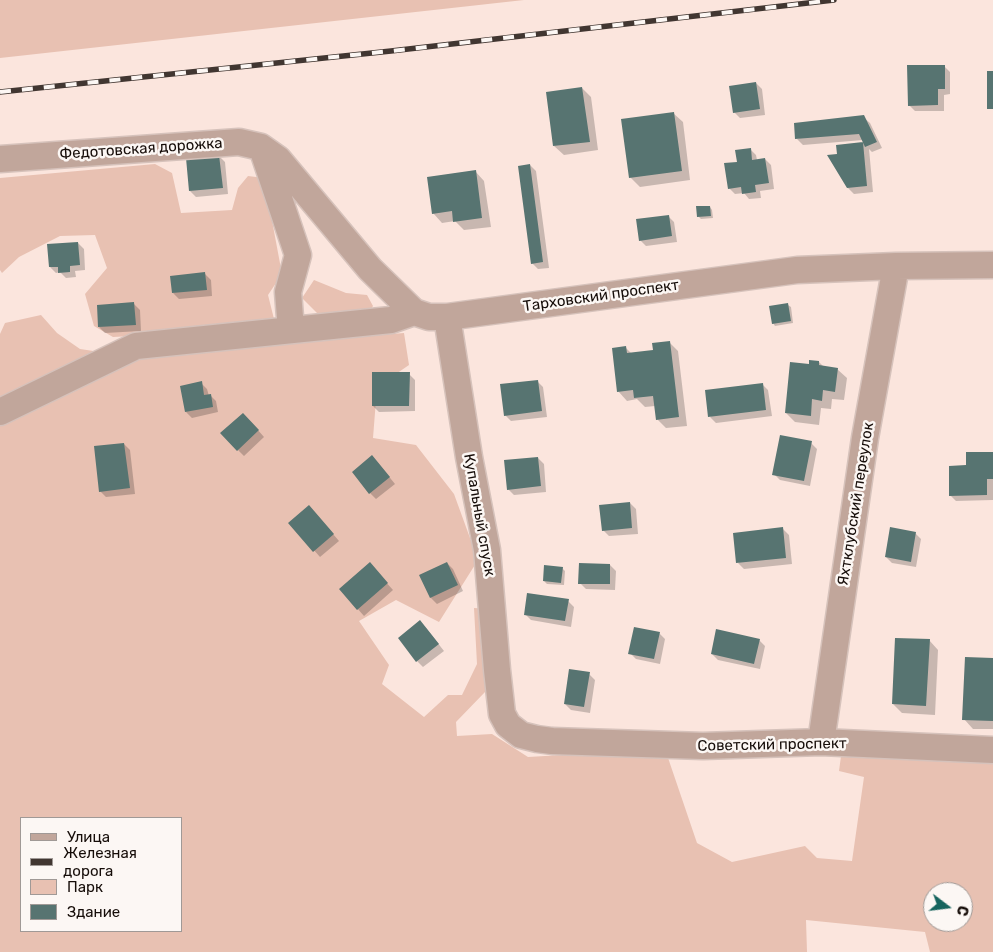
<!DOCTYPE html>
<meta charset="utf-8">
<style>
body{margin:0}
#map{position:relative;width:993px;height:952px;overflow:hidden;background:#fbe5dd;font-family:Rubik,sans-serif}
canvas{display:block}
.legend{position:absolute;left:20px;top:817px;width:162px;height:115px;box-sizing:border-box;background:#fcf7f4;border:1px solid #a09996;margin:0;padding:6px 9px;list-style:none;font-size:15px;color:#160d09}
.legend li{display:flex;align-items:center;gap:10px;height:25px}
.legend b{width:25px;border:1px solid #a09996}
.north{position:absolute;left:923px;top:882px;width:50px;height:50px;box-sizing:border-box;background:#fcf7f4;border:1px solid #a09996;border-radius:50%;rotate:105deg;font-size:14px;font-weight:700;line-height:20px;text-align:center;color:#160d09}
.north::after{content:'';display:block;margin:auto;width:18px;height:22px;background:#16645e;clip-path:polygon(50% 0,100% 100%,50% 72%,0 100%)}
</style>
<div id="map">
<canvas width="993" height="952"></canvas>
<ul class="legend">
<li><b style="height:6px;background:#c1a69b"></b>Улица</li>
<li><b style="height:6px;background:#413631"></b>Железная дорога</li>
<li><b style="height:14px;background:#e8c1b2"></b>Парк</li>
<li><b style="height:14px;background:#577471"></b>Здание</li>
</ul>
<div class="north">С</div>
</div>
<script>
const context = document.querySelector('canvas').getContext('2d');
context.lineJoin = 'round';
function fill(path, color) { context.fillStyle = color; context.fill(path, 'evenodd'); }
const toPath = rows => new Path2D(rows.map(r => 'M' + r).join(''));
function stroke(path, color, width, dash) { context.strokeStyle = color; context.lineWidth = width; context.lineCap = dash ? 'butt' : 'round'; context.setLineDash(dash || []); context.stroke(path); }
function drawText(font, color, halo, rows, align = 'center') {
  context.font = font + ' Rubik,sans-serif'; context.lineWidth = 5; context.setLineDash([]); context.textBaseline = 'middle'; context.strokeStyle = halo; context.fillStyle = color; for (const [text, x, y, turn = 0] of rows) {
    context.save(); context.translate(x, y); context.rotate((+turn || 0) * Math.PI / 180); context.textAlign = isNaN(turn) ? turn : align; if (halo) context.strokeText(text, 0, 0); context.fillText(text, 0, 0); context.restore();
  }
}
const green = toPath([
 [0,0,524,0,0,58],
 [155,164,172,173,181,213,232,210,238,188,248,176,264,178,282,274,268,295,274,319,266,329,113,337,94,326,85,294,107,268,95,235,60,236,19,257,2,273,0,270,0,178],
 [314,280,346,293,367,295,373,306,366,317,320,316,302,298],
 [41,315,57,333,80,349,127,356,404,333,409,365,377,387,373,438,416,445,454,494,478,560,439,622,396,600,359,621,389,665,382,684,424,717,448,695,462,695,477,664,474,608,491,609,495,665,485,692,456,722,457,736,492,734,528,757,665,749,697,843,732,862,805,846,817,858,852,861,864,777,839,771,842,749,993,762,993,952,930,952,925,932,806,920,807,952,0,952,0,334,5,323],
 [21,818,181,818,181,931,21,931],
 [933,892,963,892,963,922,933,922]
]);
const shadow = toPath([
 [944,66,950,72,950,94,944,95,944,111,915,111,909,105],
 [756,83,762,89,765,115,740,118,734,112],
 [582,88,591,97,598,150,564,155,554,146],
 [673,113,683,122,690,180,640,187,630,177],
 [863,117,870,123,882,148,872,152,869,149,873,192,854,194,848,188,838,155,837,146,865,143,863,140,803,145,797,139],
 [750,149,756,155,757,160,765,159,771,165,774,189,760,191,761,198,749,199,744,193,735,194,729,188,738,163],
 [219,156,225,162,228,194,196,197,190,191],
 [530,165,536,171,549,268,538,269,532,263],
 [475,171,484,181,491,227,464,230,455,221,442,223,433,213],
 [710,207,712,210,713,218,701,219,698,216],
 [668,216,674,222,677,242,646,246,640,240],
 [78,243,84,249,85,270,75,271,76,277,66,278,60,272,56,273,50,267],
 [205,274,211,280,212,296,179,299,173,293],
 [134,304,140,310,141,331,105,333,99,327],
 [788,305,791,307,793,323,775,326,773,323],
 [669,342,678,351,687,426,666,428,657,419,655,406,645,407,637,399,627,401,618,391,625,347,632,354,654,351],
 [819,362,824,367,837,369,847,378,844,400,832,399,831,409,821,408,819,425,795,422,786,413,810,366],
 [409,374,415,380,415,411,379,412,373,406],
 [537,381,543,387,547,417,511,421,505,415],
 [201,383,207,389,209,396,210,395,216,401,218,412,192,418,186,412],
 [762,384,768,390,772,416,716,423,710,417],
 [249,420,264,437,244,456,238,450],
 [811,443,817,449,810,486,780,480,774,474],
 [124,444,130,450,135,494,106,497,100,491],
 [993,453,993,500,956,501,950,495,968,467],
 [538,458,544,464,546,492,514,495,508,489],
 [378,463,395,484,376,499,370,493],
 [630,503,636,509,638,534,609,536,603,530],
 [315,513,339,541,320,557,290,523],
 [783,529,789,535,792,564,744,569,738,563],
 [915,533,921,539,916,567,892,563,886,557],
 [447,563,453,569,463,591,437,604,431,598,421,576],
 [610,565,616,571,615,590,586,589,580,583],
 [562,568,565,571,564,585,547,584,544,581],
 [375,570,393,590,364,616,340,589],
 [568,601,574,607,571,627,531,620,525,614],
 [426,628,444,651,423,667,417,661],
 [659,633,665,639,660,664,636,659,630,653],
 [759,640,765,646,760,669,718,660,712,654],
 [929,640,938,650,935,715,902,713,893,704],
 [993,660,993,729,973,729,964,719],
 [589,674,595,680,590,713,571,710,565,704]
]);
const building = toPath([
 [907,65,945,65,945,89,938,89,938,105,908,106],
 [987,71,993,71,993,109,987,109],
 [756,82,760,109,733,113,729,86],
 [582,87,590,142,553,146,546,92],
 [674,112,682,171,629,178,621,119],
 [864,115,877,142,865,147,859,134,795,139,794,123],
 [863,142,867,186,847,188,827,155,837,154,836,145],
 [751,148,752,160,765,158,769,183,755,185,756,192,742,194,741,187,728,189,724,163,737,162,735,150],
 [219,155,223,188,189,191,186,158],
 [530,164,543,262,531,264,518,166],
 [476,170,482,218,453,222,452,211,432,214,427,177],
 [696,206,710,206,711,216,697,217],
 [669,215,672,236,639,241,636,219],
 [78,242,80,265,70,266,70,272,58,273,58,267,49,267,47,244],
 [205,272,207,290,172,293,170,276],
 [134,302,136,325,98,327,97,305],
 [788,303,791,321,772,324,769,306],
 [670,341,679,417,656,420,653,396,634,398,633,390,617,392,612,348,626,346,627,353,653,350,652,343],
 [809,360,819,361,819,365,838,368,835,392,823,390,822,401,812,399,811,416,785,413,790,362,809,364],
 [372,372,410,372,409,406,372,406],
 [538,380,542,411,504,416,500,384],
 [202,381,204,395,211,394,213,407,185,412,180,386],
 [763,383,766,410,708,417,705,390],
 [243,413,259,430,237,451,220,433],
 [780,435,812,441,804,481,772,475],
 [124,443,130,488,99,492,94,446],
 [966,452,993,452,993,479,987,479,987,495,949,496,949,466,966,465],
 [372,455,390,477,369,494,352,472],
 [538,457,541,486,507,490,504,460],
 [630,502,632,528,602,531,599,505],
 [309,505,334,534,313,552,288,523],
 [783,527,786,558,736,563,733,533],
 [890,527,916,532,911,562,885,557],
 [370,562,388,583,357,610,339,589],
 [447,562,458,585,430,598,419,575],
 [579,563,610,564,610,584,578,584],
 [544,565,563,567,561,583,543,581],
 [527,593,569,599,565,621,524,615],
 [420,620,439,644,416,662,398,638],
 [634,627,660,632,654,659,628,654],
 [716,629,760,639,754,664,711,654],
 [895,638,930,639,926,706,892,704],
 [965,657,993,658,993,721,962,720],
 [569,669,590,672,584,707,564,704]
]);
const minor = toPath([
 [262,148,298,255,288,292,291,330],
 [0,159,239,142,261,147,278,159,370,269,414,312,429,317,447,317,797,270,896,266,993,265],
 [447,317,469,457,487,550,497,670,502,714,508,725,521,735,537,739,552,741,703,746,821,742,993,750],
 [0,412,136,346,391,320,414,312],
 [821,742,865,438,896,266]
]);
const rail = toPath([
 [0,92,391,51,834,0]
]);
const streetNames = [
 ["Федотовская дорожка",141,149,-4],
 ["Тарховский проспект",601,296,-8],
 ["Яхтклубский переулок",856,504,-81],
 ["Купальный спуск",479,515,80],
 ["Советский проспект",772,745,-1]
];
fill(green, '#e8c1b2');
fill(shadow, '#0003');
fill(building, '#577471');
stroke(minor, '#d6c2bb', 29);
stroke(minor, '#c1a69b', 26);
stroke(rail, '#413631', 5.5);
stroke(rail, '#fcf7f4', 4, [11]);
drawText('15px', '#160d09', '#fcf7f4', streetNames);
</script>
